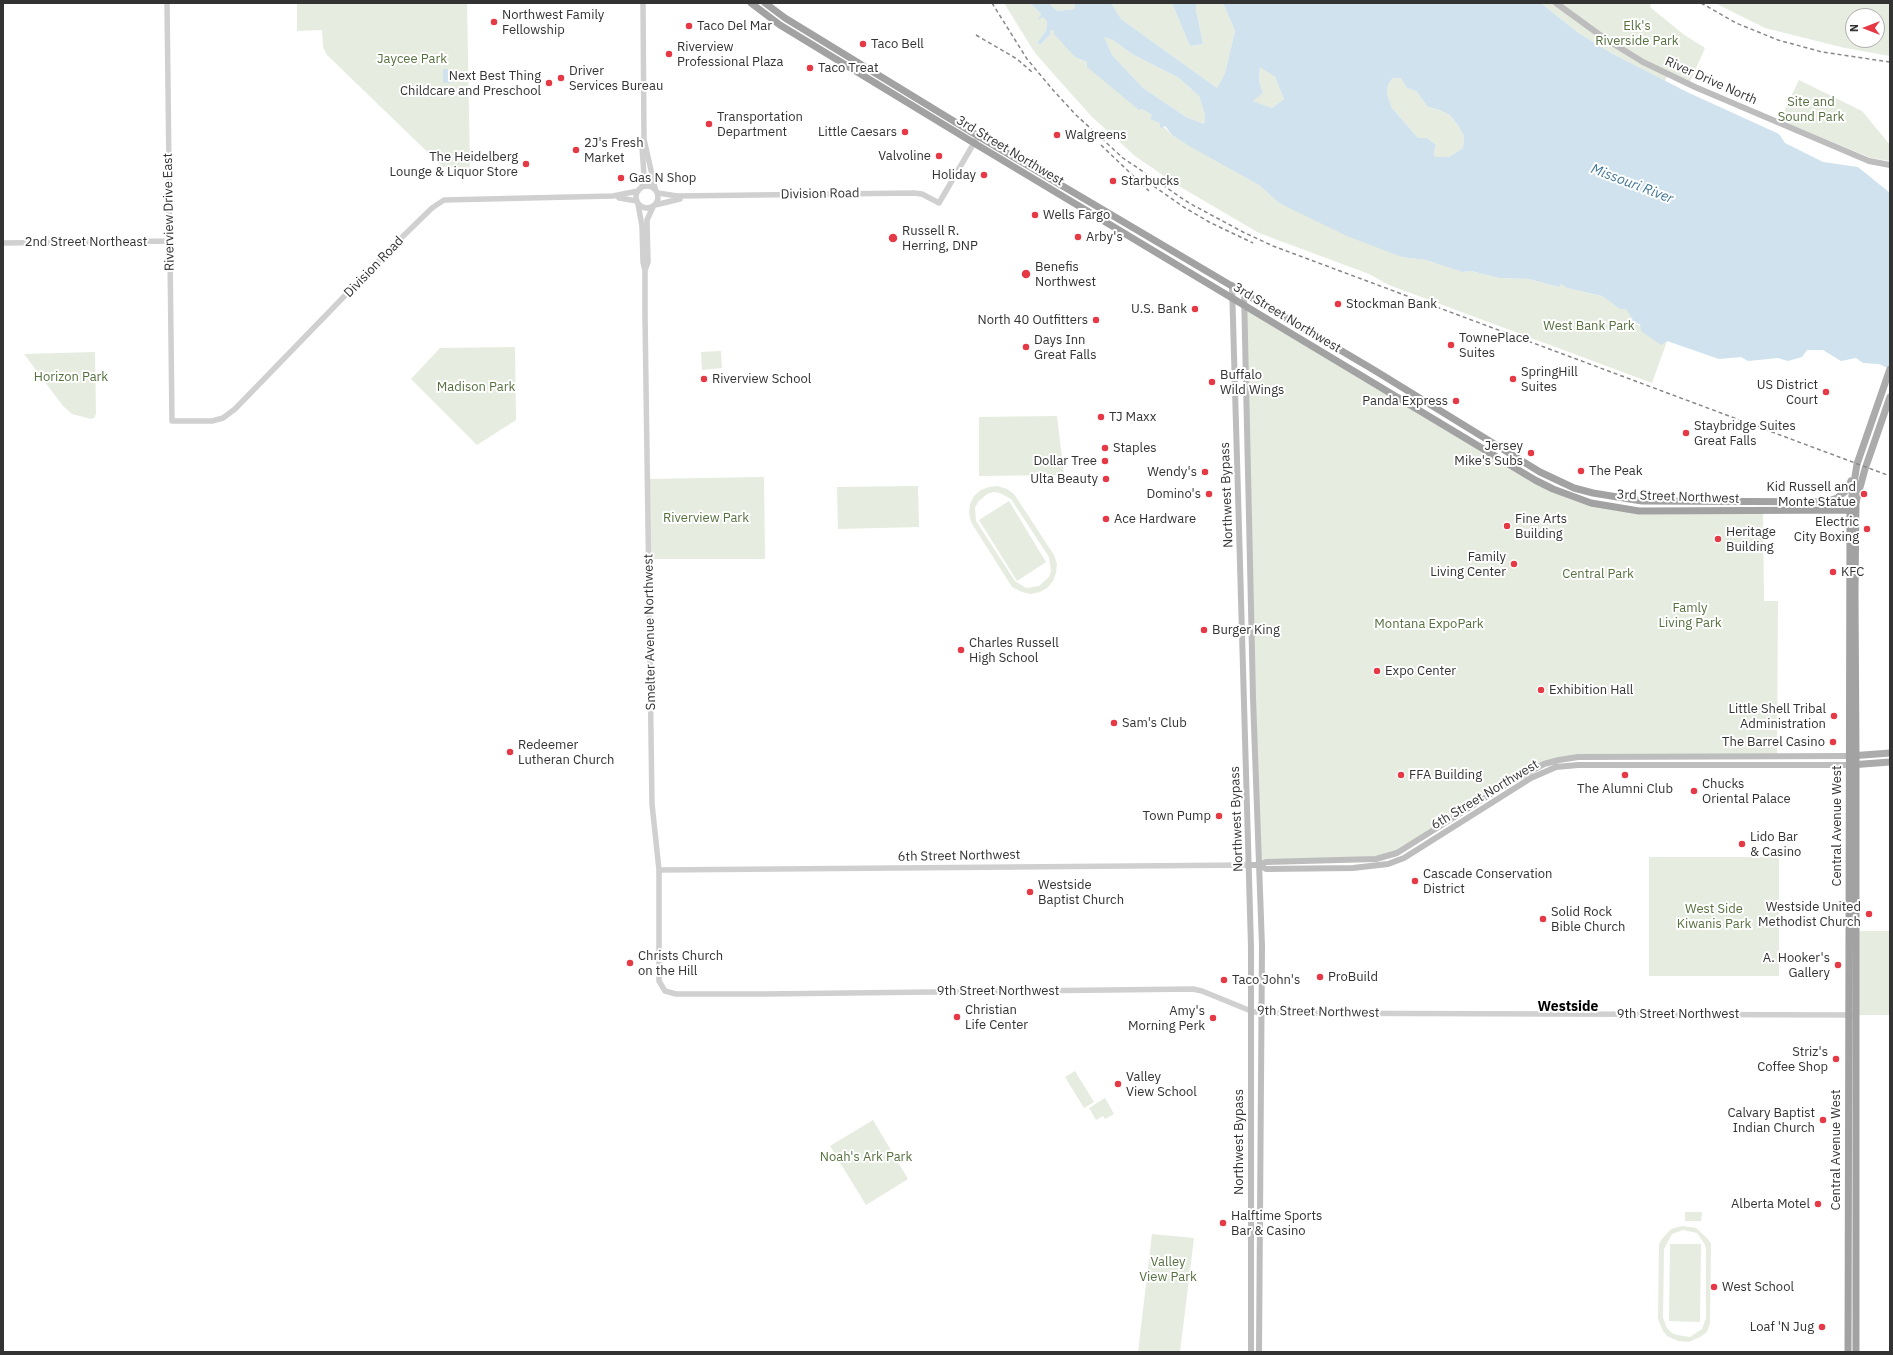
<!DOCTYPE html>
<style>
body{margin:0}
#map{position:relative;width:1893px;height:1355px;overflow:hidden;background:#fff;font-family:"IBM Plex Sans",sans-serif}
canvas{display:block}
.frame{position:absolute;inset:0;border:4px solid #333;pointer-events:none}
.north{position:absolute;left:1845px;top:8px;width:40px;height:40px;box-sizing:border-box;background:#fff;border:1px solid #adadad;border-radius:50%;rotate:270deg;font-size:11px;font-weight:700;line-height:16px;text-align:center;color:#333}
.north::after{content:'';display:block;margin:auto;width:14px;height:18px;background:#e63946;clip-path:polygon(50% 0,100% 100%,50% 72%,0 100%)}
</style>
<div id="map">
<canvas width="1893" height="1355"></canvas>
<div class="frame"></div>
<div class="north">N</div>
</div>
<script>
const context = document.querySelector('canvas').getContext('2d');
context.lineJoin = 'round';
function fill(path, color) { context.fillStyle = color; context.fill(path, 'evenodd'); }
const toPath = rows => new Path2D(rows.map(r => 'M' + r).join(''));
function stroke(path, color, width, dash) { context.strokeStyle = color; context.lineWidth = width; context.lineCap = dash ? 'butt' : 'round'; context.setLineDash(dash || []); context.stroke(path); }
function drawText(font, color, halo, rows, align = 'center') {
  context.font = font + ' "IBM Plex Sans",sans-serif'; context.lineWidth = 4; context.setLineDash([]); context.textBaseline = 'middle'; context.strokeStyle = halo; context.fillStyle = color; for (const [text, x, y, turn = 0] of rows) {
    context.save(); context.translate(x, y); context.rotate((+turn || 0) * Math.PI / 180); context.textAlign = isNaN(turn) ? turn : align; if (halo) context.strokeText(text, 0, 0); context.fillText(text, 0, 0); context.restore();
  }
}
const green = toPath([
 [297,3,467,3,470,168,443,167,327,55,323,47,322,30,297,31],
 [1004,3,1030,3,1041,14,1039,19,1043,17,1047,20,1046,31,1037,43,1040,45,1050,35,1051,30,1054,30,1075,57,1087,62,1142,109,1152,115,1172,135,1259,185,1279,203,1402,257,1426,260,1462,272,1471,271,1499,278,1529,279,1559,287,1561,284,1567,288,1602,296,1620,309,1626,309,1635,323,1667,341,1652,383,1389,285,1369,274,1259,233,1177,185,1135,156,1091,116,1035,53],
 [1049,3,1075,3,1074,9,1057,11],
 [1111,3,1172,3,1190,46,1203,44,1196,10,1196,3,1223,3,1235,31,1225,73,1217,88,1121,19],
 [1541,3,1651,3,1650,7,1683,34,1705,48,1690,82,1669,72,1665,81,1611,53,1577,32],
 [1715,3,1890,3,1890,56,1845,48,1765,28],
 [1853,16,1877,16,1877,40,1853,40],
 [1103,36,1113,40,1132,54,1179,78,1199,96,1205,115,1204,124,1186,117,1143,88,1112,55],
 [1260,66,1275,77,1284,99,1272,108,1252,101,1263,93,1259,82],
 [1401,77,1407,88,1416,91,1428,107,1437,109,1450,115,1457,124,1464,136,1463,148,1449,157,1435,157,1434,152,1436,145,1427,138,1418,138,1392,108,1387,94,1388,85,1393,78],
 [1799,80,1862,111,1890,145,1890,161,1871,158,1780,120],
 [1245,307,1535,480,1578,499,1639,511,1763,511,1764,601,1778,601,1777,756,1576,755,1544,764,1438,829,1386,856,1259,865],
 [515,347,516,420,477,445,411,379,440,348],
 [721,351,722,368,702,370,701,352],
 [95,352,96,414,94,418,91,419,72,414,63,406,24,354],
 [1057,416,1064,475,979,476,979,417],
 [764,477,765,559,649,559,647,479],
 [918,486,919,527,838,529,837,487],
 [998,486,1007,489,1014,494,1054,555,1057,564,1056,573,1053,581,1047,588,1040,592,1031,594,1022,592,1012,587,971,522,969,513,970,504,974,496,981,490,989,487],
 [994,492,1000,493,1011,499,1049,557,1051,571,1049,577,1039,586,1026,588,1015,581,976,521,975,508,978,502,987,494],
 [1009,501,1046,562,1017,581,979,520],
 [1649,857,1779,857,1779,976,1649,976],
 [1855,931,1890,931,1890,1015,1856,1015],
 [1075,1071,1094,1102,1084,1108,1065,1077],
 [1105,1098,1114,1114,1105,1119,1103,1116,1096,1120,1089,1108],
 [873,1120,908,1179,866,1205,830,1146],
 [1685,1212,1702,1212,1701,1221,1685,1221],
 [1682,1226,1696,1228,1708,1239,1711,1244,1710,1323,1707,1332,1700,1337,1689,1342,1678,1341,1667,1336,1663,1331,1658,1319,1659,1245,1661,1240,1671,1229],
 [1683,1230,1697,1233,1704,1243,1706,1248,1706,1318,1702,1329,1690,1337,1677,1335,1672,1333,1667,1328,1663,1318,1664,1249,1672,1234],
 [1152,1234,1194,1238,1180,1352,1138,1352],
 [1670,1244,1701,1244,1700,1322,1669,1321]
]);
const water = toPath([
 [1030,3,1049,3,1057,11,1074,9,1075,3,1111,3,1121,19,1217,88,1225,73,1235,31,1223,3,1541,3,1577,32,1611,53,1687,92,1779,134,1785,143,1823,162,1858,167,1890,193,1890,369,1879,364,1863,363,1856,358,1841,361,1823,350,1807,350,1802,357,1788,361,1778,358,1748,361,1741,357,1719,359,1667,341,1661,345,1641,331,1640,324,1635,323,1626,309,1620,309,1602,296,1567,288,1561,284,1559,287,1529,279,1499,278,1471,271,1462,272,1426,260,1402,257,1347,236,1279,203,1259,185,1191,147,1172,135,1165,126,1160,128,1160,123,1150,119,1152,115,1142,109,1139,110,1087,67,1087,62,1075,57,1054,34,1054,30,1051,30,1050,35,1040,45,1037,43,1046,31,1047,21,1043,17,1038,20,1041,14],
 [1104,37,1113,40,1132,54,1179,78,1199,96,1205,115,1204,124,1186,117,1143,88,1112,55],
 [1260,67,1275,77,1284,99,1272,108,1253,101,1263,93,1259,82],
 [1393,78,1401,78,1407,88,1416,91,1428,107,1437,109,1450,115,1457,124,1464,136,1463,148,1449,157,1435,157,1434,152,1436,145,1427,138,1418,138,1392,108,1387,94,1388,85],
 [1172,3,1196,3,1196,10,1203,44,1190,46],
 [443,69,451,69,451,83,443,83]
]);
const tertiary = toPath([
 [167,3,172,421,212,421,223,418,235,409,394,245,432,208,444,200,613,196,638,191],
 [644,139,655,188],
 '636 197a11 11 0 1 1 22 0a11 11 0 1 1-22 0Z',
 [642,187,644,175,642,147,644,139,643,3],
 [658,193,677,196,914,193,922,194,939,203,978,136],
 [619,198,637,201],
 [638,204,642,226,643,262,645,270],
 [655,205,680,199],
 [653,207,647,220,648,262,645,270,645,315,652,804,659,870,659,981,665,991,676,994,763,994,1193,989,1202,991,1251,1011,1260,1013,1852,1015],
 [3,243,169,241],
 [659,870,1249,865]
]);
const secondary = toPath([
 [1556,3,1604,38,1643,62,1695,87,1869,161,1890,165],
 [1232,285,1251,947,1251,1352],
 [1244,292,1253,698,1262,946,1259,1352],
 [1249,865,1259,865,1266,869,1353,868,1388,864,1404,858,1531,778,1556,767,1578,765,1849,765],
 [1259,865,1266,862,1376,859,1397,853,1507,784,1544,764,1559,760,1578,757,1849,756]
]);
const primary = toPath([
 [1829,501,1837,498,1847,490,1851,481],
 [1851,502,1857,464,1890,369],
 [1856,502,1865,469,1890,397],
 [1850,756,1890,753],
 [1850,765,1890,762]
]);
const trunk = toPath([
 [751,3,780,25,974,143,1535,480,1553,489,1591,503,1639,511,1856,510],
 [765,3,785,18,978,136,1374,370,1540,472,1574,488,1593,493,1642,501,1856,502,1855,592,1856,756,1856,1352],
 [1848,1352,1850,506]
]);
const rail = toPath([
 [992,3,1027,59,1053,90,1076,115,1123,158,1189,203,1243,232,1273,246,1890,476],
 [1701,3,1736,23,1778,40,1822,52,1890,62],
 [976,35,1017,59,1032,72],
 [1101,145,1149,191],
 [1148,182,1182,206,1209,222,1253,243]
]);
const markers = [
 [494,22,4,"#e63946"],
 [689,26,4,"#e63946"],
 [863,44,4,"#e63946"],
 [669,54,4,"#e63946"],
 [810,68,4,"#e63946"],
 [561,78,4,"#e63946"],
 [549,83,4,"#e63946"],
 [709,124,4,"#e63946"],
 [905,132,4,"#e63946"],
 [1057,135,4,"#e63946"],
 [576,150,4,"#e63946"],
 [939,156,4,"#e63946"],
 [526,164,4,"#e63946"],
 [984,175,4,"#e63946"],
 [621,178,4,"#e63946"],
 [1113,181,4,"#e63946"],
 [1035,215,4,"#e63946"],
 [1078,237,4,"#e63946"],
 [893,238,5,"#e63946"],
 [1026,274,5,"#e63946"],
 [1338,304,4,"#e63946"],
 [1195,309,4,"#e63946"],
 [1096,320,4,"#e63946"],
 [1451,345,4,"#e63946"],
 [1026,347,4,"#e63946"],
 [704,379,4,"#e63946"],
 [1513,379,4,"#e63946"],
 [1212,382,4,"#e63946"],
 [1826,392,4,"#e63946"],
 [1456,401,4,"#e63946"],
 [1101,417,4,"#e63946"],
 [1686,433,4,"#e63946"],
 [1105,448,4,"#e63946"],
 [1531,453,4,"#e63946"],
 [1105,461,4,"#e63946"],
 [1581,471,4,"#e63946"],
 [1205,472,4,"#e63946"],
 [1106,479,4,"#e63946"],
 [1209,494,4,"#e63946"],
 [1864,494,4,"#e63946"],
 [1106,519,4,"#e63946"],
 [1507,526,4,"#e63946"],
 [1867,529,4,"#e63946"],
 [1718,539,4,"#e63946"],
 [1514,564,4,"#e63946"],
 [1833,572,4,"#e63946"],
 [1204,630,4,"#e63946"],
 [961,650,4,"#e63946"],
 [1377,671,4,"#e63946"],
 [1541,690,4,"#e63946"],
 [1834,716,4,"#e63946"],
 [1114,723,4,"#e63946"],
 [1833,742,4,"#e63946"],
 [510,752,4,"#e63946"],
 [1401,775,4,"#e63946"],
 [1625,775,4,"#e63946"],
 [1694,791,4,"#e63946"],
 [1219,816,4,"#e63946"],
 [1742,844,4,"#e63946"],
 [1415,881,4,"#e63946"],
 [1030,892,4,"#e63946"],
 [1869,914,4,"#e63946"],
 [1543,919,4,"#e63946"],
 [630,963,4,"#e63946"],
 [1838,965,4,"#e63946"],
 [1320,977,4,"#e63946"],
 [1224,980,4,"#e63946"],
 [957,1017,4,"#e63946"],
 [1213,1018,4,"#e63946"],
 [1836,1059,4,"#e63946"],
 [1118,1084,4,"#e63946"],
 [1823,1120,4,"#e63946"],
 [1818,1204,4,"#e63946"],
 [1223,1223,4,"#e63946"],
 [1714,1287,4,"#e63946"],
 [1822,1327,4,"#e63946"]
];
const poiNames = [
 ["Northwest Family",502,15],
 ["Fellowship",502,30],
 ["Taco Del Mar",697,26],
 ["Taco Bell",871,44],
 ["Riverview",677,47],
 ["Professional Plaza",677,62],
 ["Taco Treat",818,68],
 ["Driver",569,71],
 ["Services Bureau",569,86],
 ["Next Best Thing",541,76,"right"],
 ["Childcare and Preschool",541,91,"right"],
 ["Transportation",717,117],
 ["Department",717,132],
 ["Little Caesars",897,132,"right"],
 ["Walgreens",1065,135],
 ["2J's Fresh",584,143],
 ["Market",584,158],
 ["Valvoline",931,156,"right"],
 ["The Heidelberg",518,157,"right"],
 ["Lounge & Liquor Store",518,172,"right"],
 ["Holiday",976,175,"right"],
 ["Gas N Shop",629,178],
 ["Starbucks",1121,181],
 ["Wells Fargo",1043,215],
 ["Russell R.",902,231],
 ["Herring, DNP",902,246],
 ["Arby's",1086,237],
 ["Benefis",1035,267],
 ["Northwest",1035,282],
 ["Stockman Bank",1346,304],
 ["U.S. Bank",1187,309,"right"],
 ["North 40 Outfitters",1088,320,"right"],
 ["TownePlace",1459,338],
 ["Suites",1459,353],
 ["Days Inn",1034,340],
 ["Great Falls",1034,355],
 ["SpringHill",1521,372],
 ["Suites",1521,387],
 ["Buffalo",1220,375],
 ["Wild Wings",1220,390],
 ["Riverview School",712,379],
 ["US District",1818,385,"right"],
 ["Court",1818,400,"right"],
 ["Panda Express",1448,401,"right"],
 ["TJ Maxx",1109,417],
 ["Staybridge Suites",1694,426],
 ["Great Falls",1694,441],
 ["Jersey",1523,446,"right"],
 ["Mike's Subs",1523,461,"right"],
 ["Staples",1113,448],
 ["Dollar Tree",1097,461,"right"],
 ["The Peak",1589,471],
 ["Wendy's",1197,472,"right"],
 ["Ulta Beauty",1098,479,"right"],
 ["Kid Russell and",1856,487,"right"],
 ["Monte Statue",1856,502,"right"],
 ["Domino's",1201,494,"right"],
 ["Ace Hardware",1114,519],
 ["Fine Arts",1515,519],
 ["Building",1515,534],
 ["Electric",1859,522,"right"],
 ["City Boxing",1859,537,"right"],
 ["Heritage",1726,532],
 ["Building",1726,547],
 ["Family",1506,557,"right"],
 ["Living Center",1506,572,"right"],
 ["KFC",1841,572],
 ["Burger King",1212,630],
 ["Charles Russell",969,643],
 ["High School",969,658],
 ["Expo Center",1385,671],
 ["Exhibition Hall",1549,690],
 ["Little Shell Tribal",1826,709,"right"],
 ["Administration",1826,724,"right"],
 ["Sam's Club",1122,723],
 ["The Barrel Casino",1825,742,"right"],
 ["Redeemer",518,745],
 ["Lutheran Church",518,760],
 ["FFA Building",1409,775],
 ["Chucks",1702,784],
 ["Oriental Palace",1702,799],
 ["The Alumni Club",1625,789,"center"],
 ["Town Pump",1211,816,"right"],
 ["Lido Bar",1750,837],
 ["& Casino",1750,852],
 ["Cascade Conservation",1423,874],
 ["District",1423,889],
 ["Westside",1038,885],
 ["Baptist Church",1038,900],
 ["Westside United",1861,907,"right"],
 ["Methodist Church",1861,922,"right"],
 ["Solid Rock",1551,912],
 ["Bible Church",1551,927],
 ["Christs Church",638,956],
 ["on the Hill",638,971],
 ["A. Hooker's",1830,958,"right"],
 ["Gallery",1830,973,"right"],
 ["ProBuild",1328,977],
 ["Taco John's",1232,980],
 ["Christian",965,1010],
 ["Life Center",965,1025],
 ["Amy's",1205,1011,"right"],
 ["Morning Perk",1205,1026,"right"],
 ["Striz's",1828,1052,"right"],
 ["Coffee Shop",1828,1067,"right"],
 ["Valley",1126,1077],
 ["View School",1126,1092],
 ["Calvary Baptist",1815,1113,"right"],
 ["Indian Church",1815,1128,"right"],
 ["Alberta Motel",1810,1204,"right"],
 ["Halftime Sports",1231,1216],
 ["Bar & Casino",1231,1231],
 ["West School",1722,1287],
 ["Loaf 'N Jug",1814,1327,"right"]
];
const parkNames = [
 ["Elk's",1637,26],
 ["Riverside Park",1637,41],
 ["Jaycee Park",412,59],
 ["Site and",1811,102],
 ["Sound Park",1811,117],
 ["West Bank Park",1589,326],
 ["Horizon Park",71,377],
 ["Madison Park",476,387],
 ["Riverview Park",706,518],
 ["Central Park",1598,574],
 ["Famly",1690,608],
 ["Living Park",1690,623],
 ["Montana ExpoPark",1429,624],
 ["West Side",1714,909],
 ["Kiwanis Park",1714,924],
 ["Noah's Ark Park",866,1157],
 ["Valley",1168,1262],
 ["View Park",1168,1277]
];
const streetNames = [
 ["River Drive North",1711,81,24],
 ["3rd Street Northwest",1010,151,31],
 ["Division Road",820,194,-1],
 ["Riverview Drive East",169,212,-91],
 ["2nd Street Northeast",86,242],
 ["Division Road",374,267,-46],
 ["3rd Street Northwest",1287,318,31],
 ["Northwest Bypass",1227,495,-92],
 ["3rd Street Northwest",1678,497,2],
 ["Smelter Avenue Northwest",650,632,-91],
 ["6th Street Northwest",1485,795,-31],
 ["Northwest Bypass",1237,819,-92],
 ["Central Avenue West",1837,826,-90],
 ["6th Street Northwest",959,856,-1],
 ["9th Street Northwest",998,991],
 ["9th Street Northwest",1318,1012,1],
 ["9th Street Northwest",1678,1014],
 ["Northwest Bypass",1239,1142,-90],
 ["Central Avenue West",1836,1150,-90]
];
const waterNames = [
 ["Missouri River",1632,184,21]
];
const neighbourhoodNames = [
 ["Westside",1568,1007]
];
fill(green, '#e6ecdf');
fill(water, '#cfe2ee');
stroke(tertiary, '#d0d0d0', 5.5);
stroke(secondary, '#bdbdbd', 6);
stroke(primary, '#ababab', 7);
stroke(trunk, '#a2a2a2', 7);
stroke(rail, '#888', 1.5, [4, 3]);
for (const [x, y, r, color] of markers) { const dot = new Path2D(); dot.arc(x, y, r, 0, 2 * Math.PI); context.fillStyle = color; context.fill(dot); stroke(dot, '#fff', 1.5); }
drawText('13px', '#333', '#fff', poiNames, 'left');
drawText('13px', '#56703f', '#fff', parkNames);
drawText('13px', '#333', '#fff', streetNames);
drawText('italic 14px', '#3f7597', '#fff', waterNames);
drawText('bold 14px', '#000', '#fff', neighbourhoodNames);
</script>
